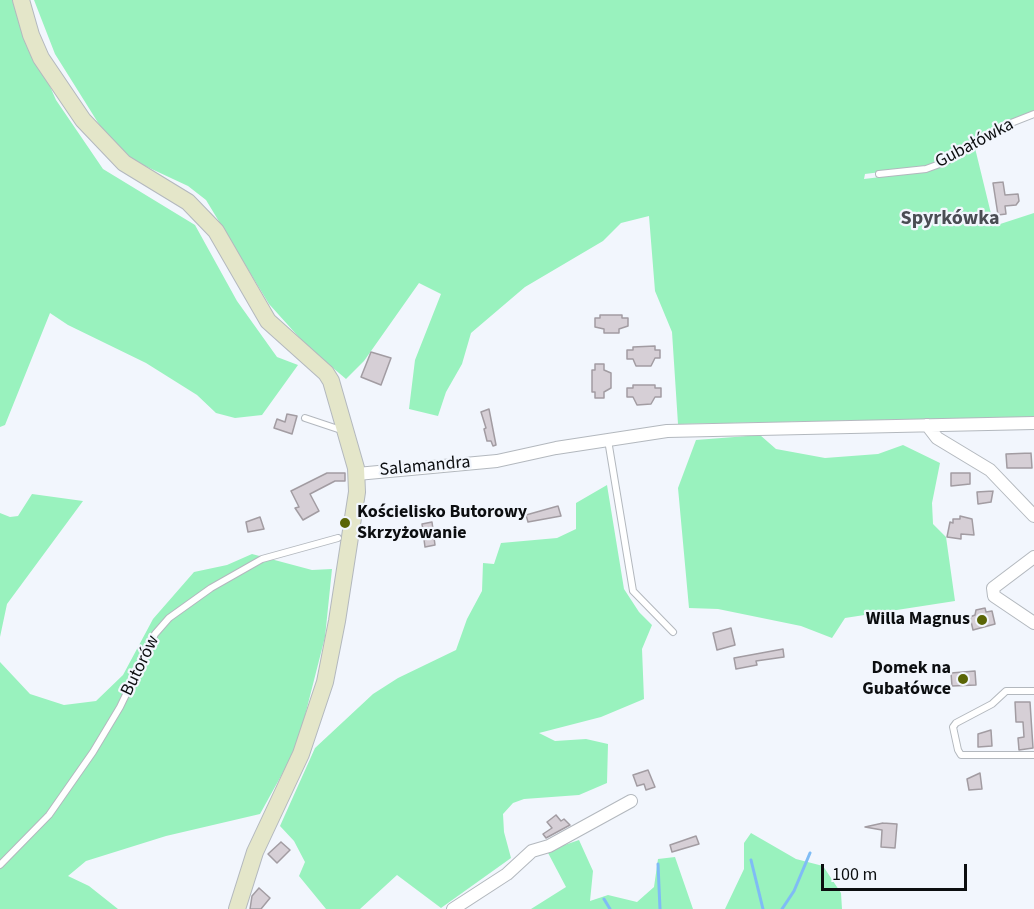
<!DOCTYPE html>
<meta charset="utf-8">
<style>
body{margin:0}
#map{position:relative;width:1034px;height:909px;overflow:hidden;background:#f2f6fd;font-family:"Source Sans 3",sans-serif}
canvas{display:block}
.scale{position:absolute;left:821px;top:864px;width:146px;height:27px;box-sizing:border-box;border:3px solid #0c0e10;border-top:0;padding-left:8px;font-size:18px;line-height:21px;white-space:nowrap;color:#0c0e10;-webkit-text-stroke:4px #f2f6fd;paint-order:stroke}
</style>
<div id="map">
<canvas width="1034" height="909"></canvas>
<div class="scale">100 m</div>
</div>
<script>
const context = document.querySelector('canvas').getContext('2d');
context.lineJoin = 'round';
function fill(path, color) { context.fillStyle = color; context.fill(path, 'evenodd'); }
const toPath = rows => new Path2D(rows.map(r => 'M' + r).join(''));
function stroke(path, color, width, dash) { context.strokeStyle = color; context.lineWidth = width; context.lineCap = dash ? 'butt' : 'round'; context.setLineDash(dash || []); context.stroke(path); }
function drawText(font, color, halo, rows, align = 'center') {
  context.font = font + ' "Source Sans 3",sans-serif'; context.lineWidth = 4.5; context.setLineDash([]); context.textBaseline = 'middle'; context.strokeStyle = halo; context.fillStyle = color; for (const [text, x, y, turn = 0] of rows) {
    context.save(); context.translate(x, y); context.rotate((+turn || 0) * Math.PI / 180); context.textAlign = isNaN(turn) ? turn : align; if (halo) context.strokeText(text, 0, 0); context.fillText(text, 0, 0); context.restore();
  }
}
const green = toPath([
 [0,0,12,0,56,100,103,169,195,225,237,301,277,357,298,365,262,415,235,418,216,413,197,395,146,363,68,325,50,313,5,425,0,427],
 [34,0,1034,0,1034,112,989,132,928,166,865,174,864,179,930,171,975,148,994,226,1034,213,1034,417,678,424,672,332,655,291,649,216,621,223,603,241,525,287,471,333,462,364,446,392,438,416,409,409,415,360,441,294,419,283,364,361,346,379,306,345,269,304,206,200,188,186,128,158,112,145,55,54],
 [760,435,776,449,825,458,878,454,903,445,940,463,932,503,933,524,946,537,955,601,845,618,832,638,801,626,718,609,689,608,678,488,696,440],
 [607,485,624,589,639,612,652,625,642,649,644,699,601,717,539,733,555,741,586,739,608,744,607,783,579,795,524,799,513,803,503,814,504,832,511,858,441,908,397,875,360,909,326,909,299,876,305,862,294,841,280,826,315,748,373,694,398,678,456,650,467,619,482,591,483,563,494,564,501,543,557,538,576,529,576,503],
 [32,494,83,501,7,604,0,637,0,513,10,517,18,516],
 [252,554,312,570,332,569,325,637,297,747,260,814,166,836,86,861,68,876,89,886,118,909,0,909,0,662,30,694,64,705,96,701,123,675,153,619,194,572,227,565],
 [751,833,796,859,823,866,841,893,842,909,725,909,744,869,744,843],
 [579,840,593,871,590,901,608,895,637,902,654,887,658,859,675,857,693,909,531,909,566,887,547,851]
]);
const stream = toPath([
 [751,860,763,909],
 [658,864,660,909],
 [604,899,610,909],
 [782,909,794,891,810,853]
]);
const building = toPath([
 [1003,182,1005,195,1018,194,1019,201,1016,205,1005,206,1006,214,998,215,993,183,1003,182],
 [600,315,622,315,622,318,628,318,628,326,619,329,619,333,604,333,604,329,595,327,595,318,600,318,600,315],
 [655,346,655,350,660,350,660,358,655,358,651,366,636,366,633,359,627,359,627,350,633,350,633,347,655,346],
 [371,352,391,358,381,385,361,377,371,352],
 [595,364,604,364,604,370,611,373,611,388,604,392,604,398,595,398,595,392,592,392,592,370,595,370,595,364],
 [633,385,655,385,655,388,661,388,661,397,655,397,651,404,637,405,633,397,627,397,627,388,633,388,633,385],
 [489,409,496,445,493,446,491,441,487,441,484,429,486,428,481,412,489,409],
 [287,414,297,416,292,434,274,428,277,419,285,422,287,414],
 [1031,453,1032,468,1007,468,1006,454,1031,453],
 [327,473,345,473,345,481,335,481,310,494,319,511,303,520,295,508,299,507,291,491,327,473],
 [951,473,970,473,970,484,951,486,951,473],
 [993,491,991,502,978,504,977,492,993,491],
 [558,506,561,516,528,522,526,515,558,506],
 [960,516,972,519,974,535,961,534,961,539,947,537,950,522,953,523,953,519,960,519,960,516],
 [260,517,264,529,248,532,246,522,260,517],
 [432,522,435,545,425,547,422,524,432,522],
 [985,608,986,612,992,611,995,624,973,630,970,617,975,615,976,610,985,608],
 [731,628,735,645,717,650,713,633,731,628],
 [783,649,784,657,756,661,757,665,736,669,734,658,783,649],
 [975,671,976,685,952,686,951,673,975,671],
 [1015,702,1030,702,1033,748,1019,750,1018,738,1024,737,1023,722,1016,722,1015,702],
 [991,730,992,746,978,747,978,734,991,730],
 [648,770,655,787,646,790,644,784,637,786,633,775,648,770],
 [980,773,982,789,969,790,967,779,980,773],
 [556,815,561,821,564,819,570,825,546,838,543,834,552,828,547,822,556,815],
 [883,823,897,824,895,848,881,847,882,830,865,827,883,823],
 [696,836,699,844,672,852,670,845,696,836],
 [281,842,290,850,277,863,268,854,281,842],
 [259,888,270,898,261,909,250,909,252,896,259,888]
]);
const lane = toPath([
 [879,174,926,169,945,162,1006,125,1034,114],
 [305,418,341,430],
 [608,440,633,591,673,632],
 [1034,691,1006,691,992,704,956,723,953,727,958,750,961,755,1034,755],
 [0,865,49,815,93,752,120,707,155,634,169,618,211,588,262,559,338,538]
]);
const street = toPath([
 [927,425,937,438,990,470,1034,516],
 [357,474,497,461,556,448,667,431,1034,423],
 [1034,557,993,588,994,596,1034,623],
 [453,909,507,874,532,851,549,846,631,801]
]);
const secondary = toPath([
 [21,0,31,35,41,58,83,120,124,163,188,202,216,231,268,321,326,373,331,381,356,468,357,492,337,621,325,682,301,754,255,852,237,909]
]);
const markers = [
 [345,523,6,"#5a6506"],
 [982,620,6,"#5a6506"],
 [963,679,6,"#5a6506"]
];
const streetNames = [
 ["Gubałówka",975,144,-28],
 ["Salamandra",425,467,-5],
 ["Butorów",141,666,-64]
];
const poiNames = [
 ["Kościelisko Butorowy",357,513,"left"],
 ["Skrzyżowanie",357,534,"left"],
 ["Willa Magnus",970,620],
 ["Domek na",951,669],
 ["Gubałówce",951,690]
];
const neighbourhoodNames = [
 ["Spyrkówka",950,220]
];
fill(green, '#99f2be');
stroke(stream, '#7fbcf5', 3);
fill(building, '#d6cfd6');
stroke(building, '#a29ca2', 1.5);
stroke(lane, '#b3b8be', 8);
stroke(street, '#b3b8be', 14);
stroke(secondary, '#b3b8be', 18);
stroke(lane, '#fff', 6);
stroke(street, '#fff', 12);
stroke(secondary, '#e4e6c9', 16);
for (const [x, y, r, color] of markers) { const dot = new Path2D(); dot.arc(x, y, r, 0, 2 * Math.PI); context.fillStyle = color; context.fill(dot); stroke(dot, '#f2f6fd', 2); }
drawText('18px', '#0c0e10', '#f2f6fd', streetNames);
drawText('bold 18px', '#0c0e10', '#f2f6fd', poiNames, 'right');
drawText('bold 20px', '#4a4d53', '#f2f6fd', neighbourhoodNames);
</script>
